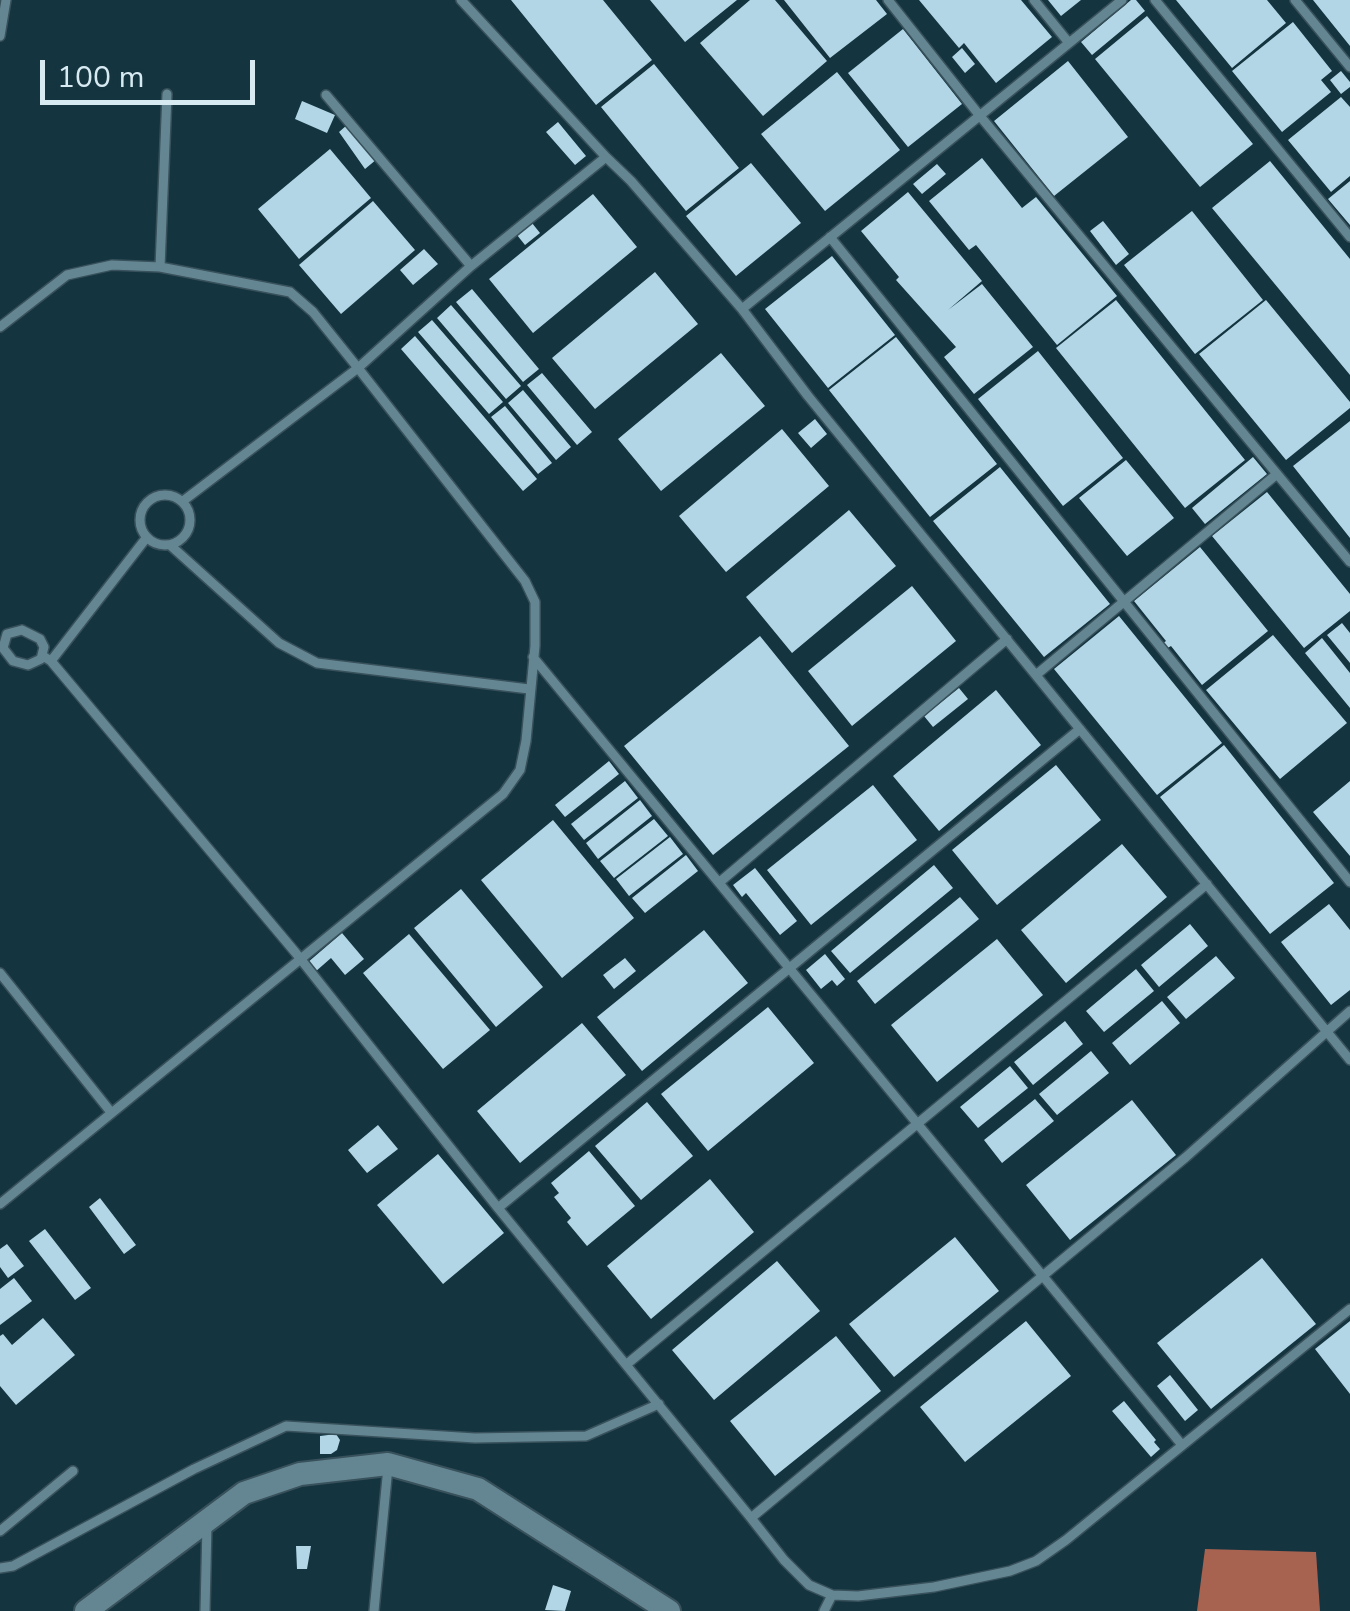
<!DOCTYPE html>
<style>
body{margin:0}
#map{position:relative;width:1350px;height:1611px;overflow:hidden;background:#143440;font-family:"Nunito Sans",sans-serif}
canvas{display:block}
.scale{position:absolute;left:40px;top:60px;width:215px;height:45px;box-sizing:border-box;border:5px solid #d8eaf1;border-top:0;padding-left:12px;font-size:30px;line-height:35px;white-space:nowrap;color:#d8eaf1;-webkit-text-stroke:8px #143440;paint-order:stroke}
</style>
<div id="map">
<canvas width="1350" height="1611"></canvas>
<div class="scale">100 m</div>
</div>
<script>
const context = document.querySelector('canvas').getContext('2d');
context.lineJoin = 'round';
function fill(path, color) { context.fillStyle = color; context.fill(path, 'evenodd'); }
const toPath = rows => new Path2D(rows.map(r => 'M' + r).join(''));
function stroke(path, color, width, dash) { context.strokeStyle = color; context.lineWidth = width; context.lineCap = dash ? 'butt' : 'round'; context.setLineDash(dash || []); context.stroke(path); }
const water = toPath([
 [1205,1549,1316,1552,1320,1611,1197,1611]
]);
const building = toPath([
 [511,0,603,0,652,60,596,105],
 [650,0,737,0,685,42],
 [750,0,775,0,827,61,763,116,700,43],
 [784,0,876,0,887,14,830,58],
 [919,0,1021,0,1052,37,996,83,964,43,959,48],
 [1048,0,1081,0,1061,16],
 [1131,0,1136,0,1145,11,1092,55,1081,42],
 [1176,0,1267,0,1286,23,1232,68],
 [1313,0,1350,0,1350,46],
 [1147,16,1253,144,1200,187,1095,59],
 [1293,22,1332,71,1321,80,1331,92,1282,132,1232,71],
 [903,29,962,104,908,147,848,73],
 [962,48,975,64,965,73,952,57],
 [1068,61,1128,137,1054,196,994,121],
 [654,64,739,168,686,211,601,107],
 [1341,71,1350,82,1350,87,1341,94,1330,80],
 [837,72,900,150,825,211,761,134],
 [1341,97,1350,107,1350,176,1331,192,1288,140],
 [302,101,335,115,327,133,295,119],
 [558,122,586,156,575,165,546,132],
 [347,125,377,159,365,169,339,132],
 [330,149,371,198,299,259,258,209],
 [982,158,1022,208,1036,197,1117,296,1057,345,976,245,969,250,929,201],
 [1270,161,1350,259,1350,375,1212,208],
 [751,163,801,223,736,276,686,216],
 [937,164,946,174,922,194,913,184],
 [1350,181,1350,225,1328,199],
 [908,192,982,281,948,310,982,284,1033,347,974,394,944,357,956,347,896,280,899,277,861,231],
 [593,194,637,247,533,333,489,279],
 [373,201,415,250,341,314,299,265],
 [1192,211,1263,300,1195,354,1124,265],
 [1103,221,1129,254,1116,265,1090,231],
 [532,223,540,233,525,245,517,235],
 [424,249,438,264,413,285,400,270],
 [832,256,895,335,828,388,765,309],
 [655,272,698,324,595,409,552,358],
 [472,289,539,369,523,382,456,302],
 [1116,300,1245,460,1185,508,1056,348],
 [1266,300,1350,402,1350,408,1286,460,1199,354],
 [451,305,521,386,506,399,437,318],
 [432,320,503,402,489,414,418,332],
 [415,336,537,479,523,491,401,349],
 [896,337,997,464,930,517,829,390],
 [1038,351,1123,458,1063,506,978,399],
 [721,353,765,406,661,491,618,439],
 [542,373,592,432,577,445,527,385],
 [523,390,571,447,556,460,508,403],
 [505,406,552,463,538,474,491,417],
 [815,419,827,434,811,448,798,433],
 [1350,421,1350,538,1293,466],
 [782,429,829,486,726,572,679,516],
 [1253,457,1267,474,1205,524,1192,508],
 [1126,460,1174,518,1127,556,1079,498],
 [1000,467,1110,604,1044,657,933,521],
 [1267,492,1350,594,1350,611,1304,648,1212,536],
 [849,510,896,566,792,653,746,597],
 [1200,547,1268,631,1202,685,1171,646,1166,649,1162,644,1166,641,1134,601],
 [912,586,956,641,852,726,808,671],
 [1119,616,1222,743,1157,795,1054,669],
 [1342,623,1350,633,1350,663,1327,635],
 [1273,635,1347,723,1280,779,1206,690],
 [760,636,849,746,713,855,624,746],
 [1322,638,1350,673,1350,708,1305,653],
 [959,688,968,699,933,727,924,716],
 [996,690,1041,745,939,831,893,776],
 [1224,745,1334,883,1270,934,1160,797],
 [609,761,619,774,565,817,555,805],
 [1056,765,1101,820,997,905,952,850],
 [625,781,638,798,584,840,571,824],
 [1350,781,1350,856,1313,812],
 [873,785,917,840,811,925,767,870],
 [640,800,652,816,598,859,586,843],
 [654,819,668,836,614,878,600,861],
 [553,820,634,918,562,978,481,880],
 [670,837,683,854,629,896,616,879],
 [1122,844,1167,897,1066,983,1021,930],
 [686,855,698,871,645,913,632,898],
 [934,865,953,888,850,973,831,951],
 [755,868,797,921,780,935,746,893,742,897,733,885],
 [461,889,543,987,496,1027,414,928],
 [960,897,979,919,875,1004,857,981],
 [1329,904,1350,930,1350,990,1331,1005,1281,942],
 [1190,924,1208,946,1159,987,1141,965],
 [704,930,748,983,642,1071,597,1017],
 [342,933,364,959,345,975,331,958,315,972,307,963],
 [409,934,490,1030,443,1069,363,973],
 [997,939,1043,995,937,1082,891,1025],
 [825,954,845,979,837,986,832,980,821,989,806,970],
 [1216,956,1235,978,1186,1019,1167,997],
 [625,958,636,971,614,989,603,975],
 [1136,969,1154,991,1104,1032,1086,1011],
 [1162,1001,1180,1023,1130,1065,1112,1043],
 [768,1007,814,1063,708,1151,661,1094],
 [1065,1021,1083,1044,1033,1085,1014,1062],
 [582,1023,626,1075,520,1163,477,1111],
 [1091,1051,1109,1073,1057,1115,1039,1094],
 [1010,1066,1028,1088,978,1128,960,1107],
 [1035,1099,1054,1121,1002,1163,984,1140],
 [1132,1100,1176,1155,1070,1240,1026,1185],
 [647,1102,693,1156,641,1200,595,1146],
 [378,1125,398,1149,367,1173,348,1150],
 [589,1151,635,1206,587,1246,567,1222,571,1218,554,1197,559,1193,551,1183],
 [438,1154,504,1233,443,1284,377,1205],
 [710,1179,754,1232,651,1319,607,1266],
 [100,1198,136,1245,124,1254,89,1207],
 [45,1229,91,1288,75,1300,29,1241],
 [955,1237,999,1291,894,1377,849,1324],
 [7,1244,24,1266,8,1278,0,1267,0,1249],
 [1262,1258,1316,1324,1211,1409,1157,1343],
 [777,1261,820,1311,714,1400,672,1350],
 [14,1278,32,1301,0,1325,0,1289],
 [43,1318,75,1355,16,1405,0,1386,0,1336,3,1334,12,1345],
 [1026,1321,1071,1376,965,1462,920,1407],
 [1350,1321,1350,1394,1315,1349],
 [836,1336,881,1391,775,1476,730,1421],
 [1170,1375,1198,1410,1185,1421,1157,1386],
 [1124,1401,1156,1440,1154,1442,1160,1449,1151,1457,1112,1411],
 [336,1434,340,1440,337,1450,331,1454,320,1454,320,1436],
 [296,1546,311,1546,307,1569,297,1569],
 [553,1585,571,1591,565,1611,545,1610]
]);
const lane = toPath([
 [888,0,980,116,1350,562],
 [1034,0,1069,43],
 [1155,0,1350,237],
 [1295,0,1350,67],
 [0,36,6,0],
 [326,95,471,266],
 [606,157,631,181,742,309,808,396,1350,1060],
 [830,237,1350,882],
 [160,267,167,94],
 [742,309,1122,0],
 [0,327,67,275,112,265,160,267,290,292,313,312,358,368,525,581,535,602,535,646,526,741,520,770,503,794,0,1204],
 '140 520a25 25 0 1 1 50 0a25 25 0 1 1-50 0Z',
 [183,501,358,368,471,266,606,157,461,0],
 [170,545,279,643,317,663,529,689],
 [22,630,40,639,44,647,41,659,28,665,13,661,3,648,7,634,22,630],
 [43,656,51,661,295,952,498,1208],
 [533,657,1182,1445],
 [51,661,147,537],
 [1036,675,1277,474],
 [721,881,1007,639],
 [0,973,110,1111],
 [1350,1011,1186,1157,751,1518,784,1560,809,1585,832,1595,858,1596,934,1587,1010,1571,1036,1561,1066,1540,1350,1309],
 [627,1364,1207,884],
 [751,1518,498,1208,1080,729],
 [0,1531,73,1471],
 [0,1568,13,1566,194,1469,286,1426,475,1438,586,1436,659,1404],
 [205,1611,207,1524],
 [374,1611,388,1467],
 [824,1611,832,1595]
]);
const secondary = toPath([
 [86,1611,244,1493,300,1474,388,1464,478,1489,669,1611]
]);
fill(water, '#a86250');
fill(building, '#b2d6e5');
stroke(lane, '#38515b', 12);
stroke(secondary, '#38515b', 26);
stroke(lane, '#648693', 9);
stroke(secondary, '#648693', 22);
</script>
